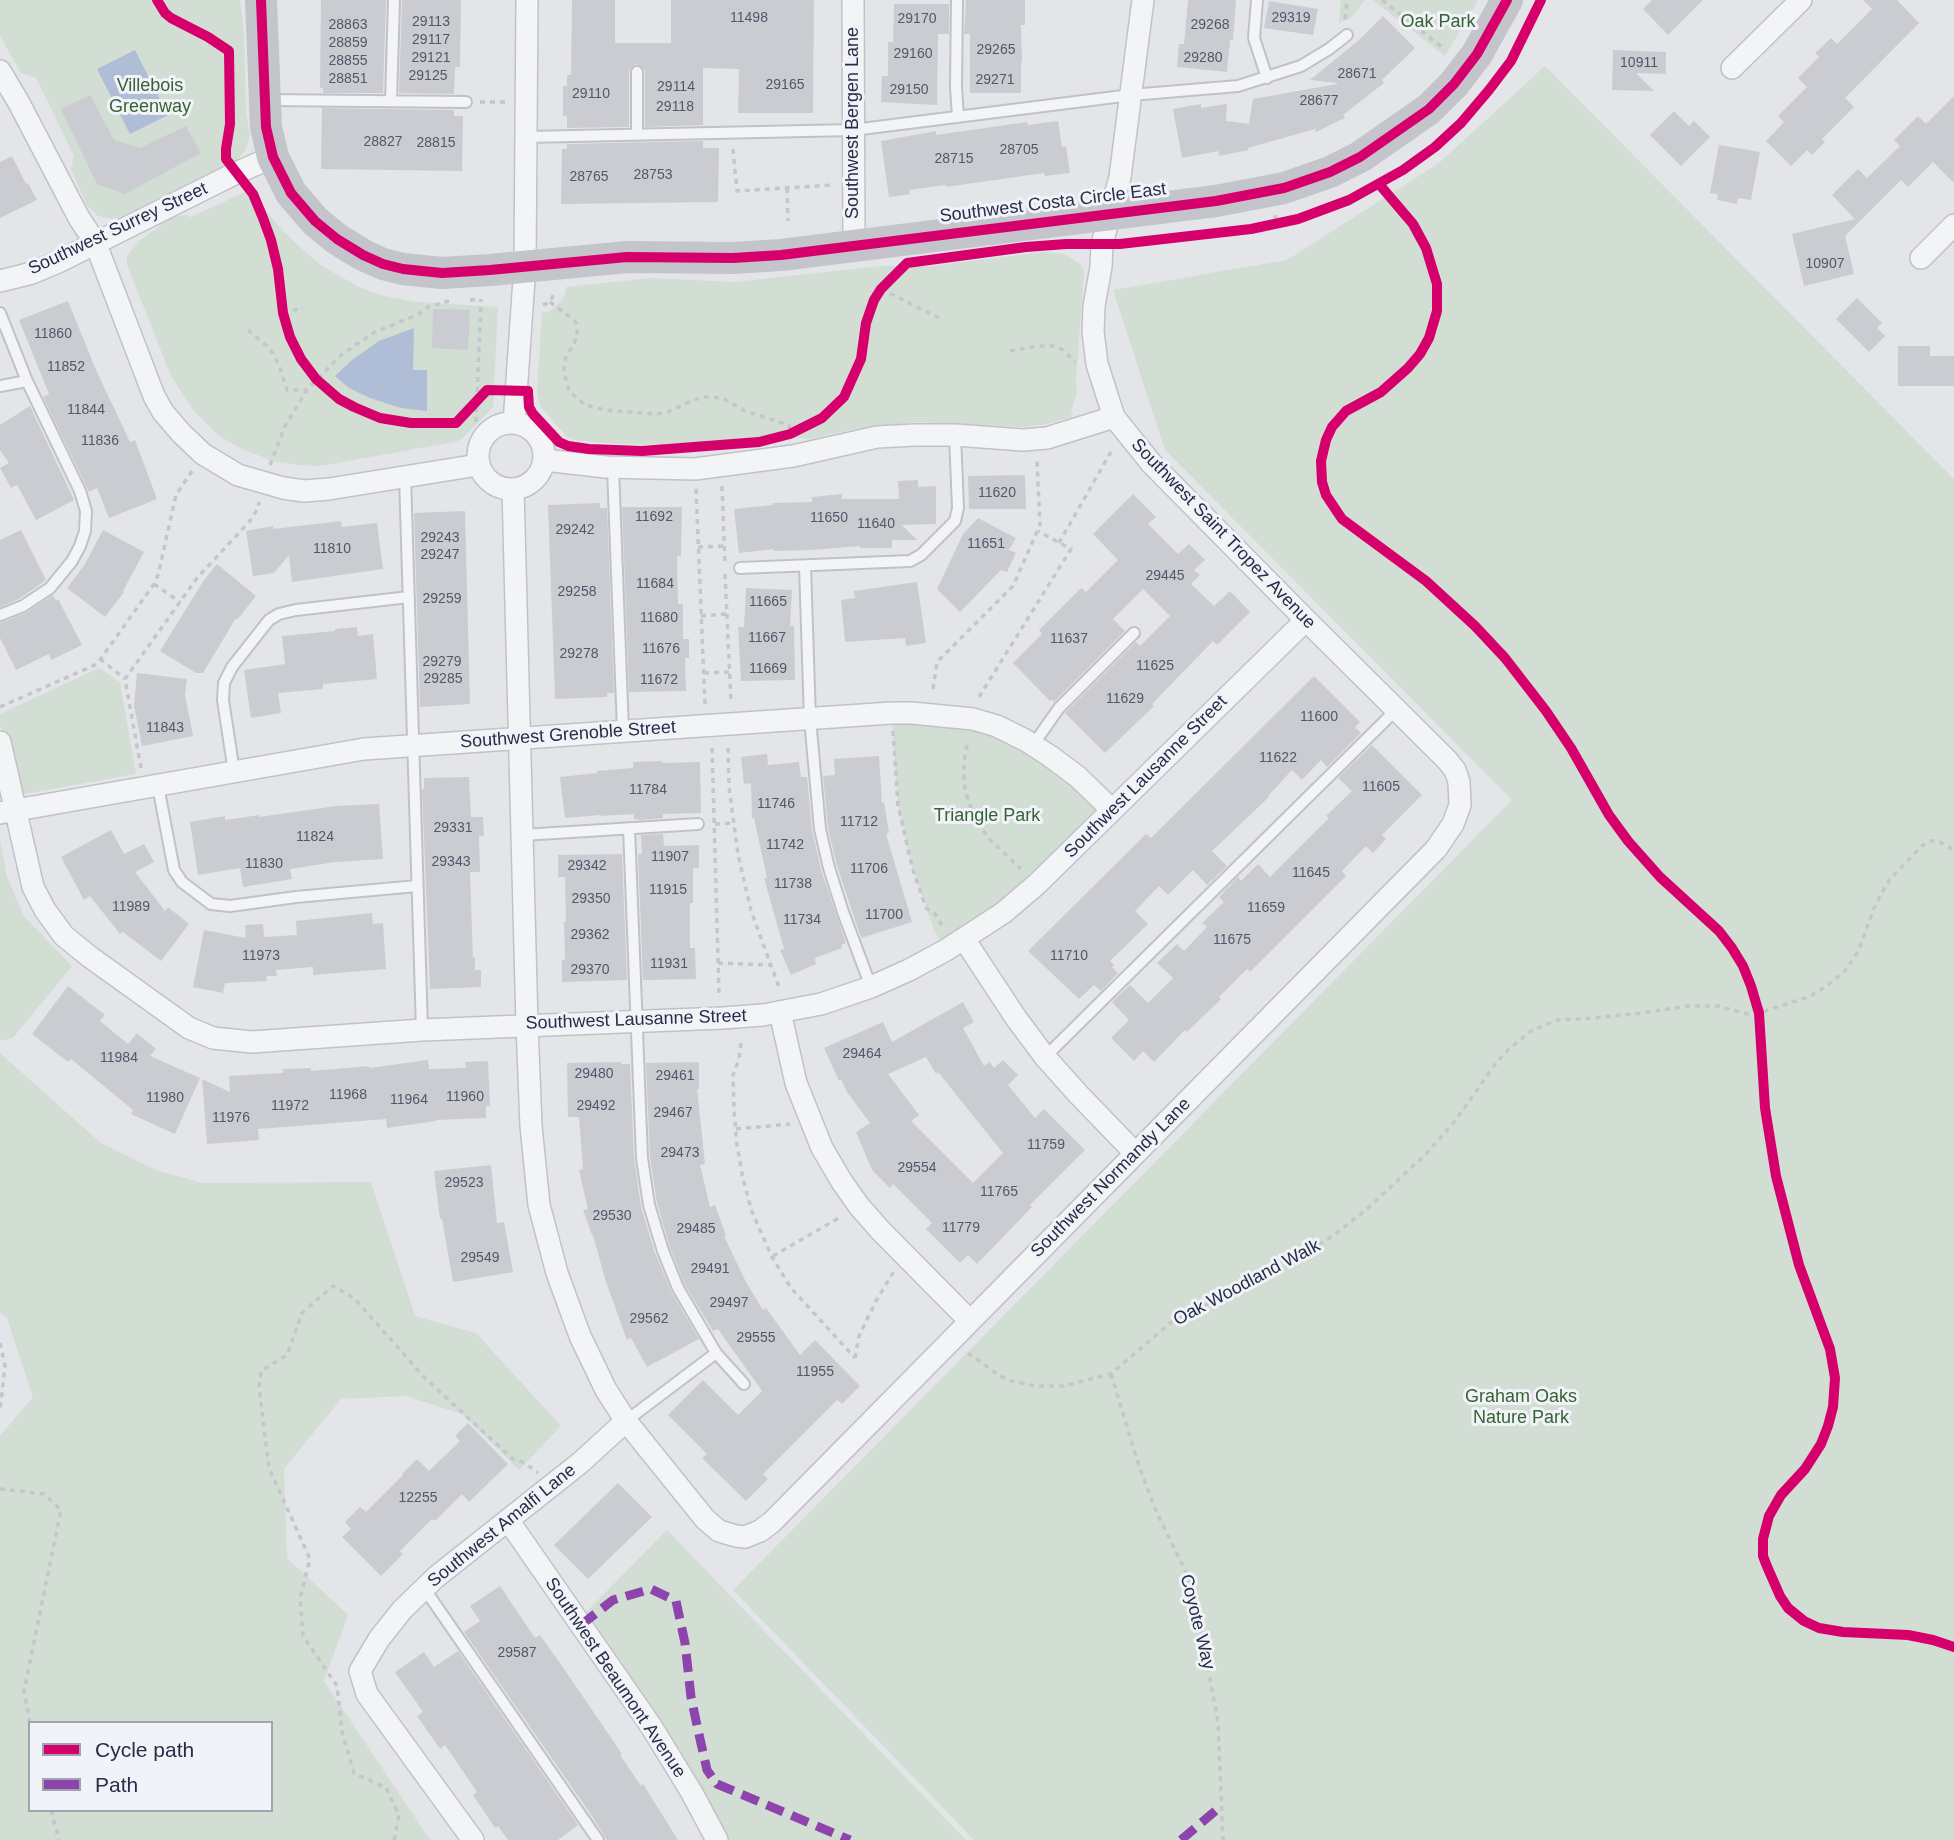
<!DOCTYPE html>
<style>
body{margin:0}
#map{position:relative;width:1954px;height:1840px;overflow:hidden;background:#e4e5e9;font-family:Arial,sans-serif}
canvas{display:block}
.legend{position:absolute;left:28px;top:1721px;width:245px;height:91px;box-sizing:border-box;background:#f1f3f8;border:2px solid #a0a4b1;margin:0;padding:9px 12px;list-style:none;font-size:21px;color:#272e46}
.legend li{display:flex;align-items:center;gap:14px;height:35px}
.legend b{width:35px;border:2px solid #a0a4b1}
</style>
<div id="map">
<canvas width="1954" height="1840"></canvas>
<ul class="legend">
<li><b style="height:9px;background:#d6006c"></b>Cycle path</li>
<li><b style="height:9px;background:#8e44ad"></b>Path</li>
</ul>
</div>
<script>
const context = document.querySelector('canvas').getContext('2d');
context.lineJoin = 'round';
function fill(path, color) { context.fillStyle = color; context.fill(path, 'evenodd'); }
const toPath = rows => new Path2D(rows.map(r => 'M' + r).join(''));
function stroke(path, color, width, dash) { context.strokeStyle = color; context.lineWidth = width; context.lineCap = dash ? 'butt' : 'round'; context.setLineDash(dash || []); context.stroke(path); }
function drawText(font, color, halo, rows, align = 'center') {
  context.font = font + ' Arial,sans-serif'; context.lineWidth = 6; context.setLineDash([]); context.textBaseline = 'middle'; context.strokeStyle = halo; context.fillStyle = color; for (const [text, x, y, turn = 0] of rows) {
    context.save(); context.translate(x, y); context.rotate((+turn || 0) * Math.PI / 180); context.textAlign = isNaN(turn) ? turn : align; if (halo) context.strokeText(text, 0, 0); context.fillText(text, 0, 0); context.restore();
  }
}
const green = toPath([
 [0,0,240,0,244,34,246,114,250,135,246,149,238,159,128,215,112,219,98,216,87,205,71,169,74,156,36,78,21,73,0,36],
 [1341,0,1365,0,1350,19,1339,23],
 [1373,0,1478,0,1445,56],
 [1545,66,1954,479,1954,1840,974,1840,733,1590,1512,800,1165,450,1113,290,1287,260,1439,163],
 [249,190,284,232,300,247,322,266,361,288,384,296,417,302,498,307,493,407,462,439,455,442,331,464,317,466,298,465,273,461,242,449,219,436,193,410,171,376,127,265,127,256,139,241,172,217,182,215,191,217],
 [1042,252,1065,254,1081,265,1084,271,1076,381,1077,393,1071,412,1072,417,1047,424,1023,427,918,422,855,429,809,439,771,435,738,440,665,445,615,444,574,440,566,436,540,406,537,391,542,313,550,311,560,302,565,294,566,287,652,278,734,282,882,266,931,266],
 [99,668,120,682,136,774,18,795,0,724,0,714],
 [891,713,997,726,1112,810,946,950,934,930,912,867,898,805],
 [0,840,7,877,24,916,72,966,13,1038,0,1041],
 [0,1053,101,1143,158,1171,203,1183,371,1182,415,1316,476,1333,561,1426,519,1470,462,1414,406,1396,341,1399,284,1469,287,1558,348,1615,324,1681,430,1840,0,1840,0,1436,33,1397,7,1318,0,1313],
 [30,1723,271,1723,271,1810,30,1810],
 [667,1530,966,1840,726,1840,582,1616]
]);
const water = toPath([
 [135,50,168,115,130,134,97,69],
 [414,328,413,370,427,370,427,411,401,408,370,398,349,388,335,376,352,360,379,341]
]);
const building = toPath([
 [321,0,386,0,383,93,323,93,323,88,320,88],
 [402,0,461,0,460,67,455,67,454,94,399,93],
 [572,0,615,0,615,43,671,43,671,0,814,0,813,113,738,113,739,69,703,68,703,125,645,127,645,71,641,66,636,64,631,68,629,72,629,127,567,128,567,116,563,116,563,86,567,86,567,75,571,75],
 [966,0,1025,0,1025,25,1021,25,1022,62,1021,62,1021,93,970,93,970,34,964,34],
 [1188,0,1236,0,1233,40,1230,40,1227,72,1177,67,1179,44,1184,44],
 [1652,0,1703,0,1668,35,1643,9],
 [1863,0,1897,0,1919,23,1845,98,1854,107,1822,139,1825,142,1812,155,1807,150,1791,166,1766,141,1784,122,1778,116,1807,87,1798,78,1819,57,1815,53,1831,38,1837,44,1872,9],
 [1269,1,1318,9,1313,35,1264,28],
 [894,4,949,4,949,34,938,34,937,105,881,102,882,76,888,76,888,42,893,42],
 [1383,16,1415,48,1382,80,1384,83,1343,115,1345,118,1316,132,1315,129,1248,148,1249,150,1219,156,1218,151,1182,158,1173,109,1201,104,1201,108,1227,104,1226,121,1249,124,1253,99,1337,84,1337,83,1310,80,1359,40],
 [1613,50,1666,52,1666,74,1636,73,1654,91,1612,90],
 [90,95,114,140,140,148,186,126,201,153,125,194,97,184,61,109],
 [1954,96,1954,183,1933,162,1908,187,1901,180,1845,236,1854,274,1804,286,1792,234,1855,219,1832,195,1858,169,1867,178,1900,146,1894,140,1918,116,1926,124],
 [322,108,454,110,454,116,463,116,462,171,321,169],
 [1674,111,1689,126,1694,121,1710,137,1681,166,1650,135],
 [1058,121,1062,147,1066,146,1070,173,1045,176,1044,173,946,187,945,185,909,190,910,194,889,197,881,141,936,131,936,135,1027,122,1028,125],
 [703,141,703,148,719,148,718,202,561,204,562,149,567,149,567,144],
 [1719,145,1760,152,1751,200,1738,198,1737,204,1717,200,1718,194,1710,193],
 [12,156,26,184,28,183,37,200,0,218,0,162],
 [1857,298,1882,323,1877,328,1885,336,1869,352,1836,319],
 [68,301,96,370,130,442,135,440,157,499,109,518,97,488,89,492,43,397,49,394,19,320],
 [433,309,470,310,468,350,432,348],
 [1898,346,1930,346,1930,356,1954,356,1954,386,1898,386],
 [30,406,74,500,36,520,17,485,11,488,0,468,9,463,0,450,0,425],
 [1025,475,1026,509,969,509,968,476],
 [918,480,918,487,936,486,936,524,902,525,917,540,892,540,892,548,860,548,860,546,811,550,774,551,774,549,739,553,734,509,773,505,773,503,812,502,812,497,842,494,842,499,899,499,898,481],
 [1133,494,1156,517,1148,524,1178,554,1189,544,1205,560,1194,570,1200,575,1191,584,1214,606,1230,591,1250,612,1217,645,1213,641,1152,704,1154,706,1105,753,1065,713,1136,642,1140,646,1170,616,1143,589,1113,619,1125,631,1054,702,1052,699,1050,701,1013,663,1042,634,1039,630,1081,588,1086,592,1118,560,1093,534],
 [600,503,600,508,607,508,614,693,607,693,607,697,555,699,548,505],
 [622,507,682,507,681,556,677,556,678,604,683,604,683,639,689,639,689,658,685,658,686,691,629,692],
 [465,511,470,704,420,707,414,513],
 [978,518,1016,538,1009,550,1016,553,1007,572,1001,570,960,612,937,589,963,534],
 [341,521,342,527,377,523,383,569,292,582,289,555,274,573,253,576,246,531,273,526,273,529],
 [21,530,46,580,19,599,0,607,0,540],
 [103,530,144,552,123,591,124,592,105,617,67,588,85,564],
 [217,564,256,596,237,620,236,618,203,673,196,673,160,651,204,580],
 [917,582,926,643,906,646,905,638,845,642,841,600,855,598,854,591],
 [746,588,792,590,790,626,794,626,795,680,741,681,738,627,744,627],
 [53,595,56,601,58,599,82,645,51,660,49,654,16,670,0,638,0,623,26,613],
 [357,627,358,636,373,634,377,679,323,684,323,689,278,693,281,713,251,718,244,670,285,664,282,636,335,631,335,629],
 [137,673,187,679,185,695,193,736,142,746,134,706],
 [1314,676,1360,722,1355,727,1361,733,1327,767,1321,760,1302,780,1292,770,1268,796,1269,797,1212,851,1227,866,1207,885,1193,870,1168,895,1159,886,1135,911,1148,924,1110,961,1114,965,1112,967,1118,973,1101,991,1094,985,1079,999,1028,951,1146,834,1151,838],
 [1372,745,1422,795,1382,835,1386,839,1373,853,1366,846,1342,871,1346,876,1250,972,1247,969,1219,997,1221,999,1187,1032,1185,1030,1154,1062,1143,1051,1134,1061,1111,1038,1129,1020,1112,1002,1130,985,1148,1003,1173,978,1157,963,1177,944,1184,951,1207,927,1202,923,1224,902,1219,897,1238,877,1241,881,1258,864,1270,877,1329,818,1326,816,1352,791,1338,778],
 [767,754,768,765,799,762,801,777,807,777,812,830,821,870,846,943,841,945,842,948,815,958,816,964,791,975,780,950,784,949,764,878,767,878,754,818,752,818,751,783,744,784,741,757],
 [879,756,882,803,884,802,889,833,886,834,912,922,861,938,837,866,828,828,823,776,835,775,834,759],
 [662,761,662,763,700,762,701,813,663,814,663,818,641,820,634,819,634,814,600,816,600,815,565,818,560,777,597,773,597,771,633,768,633,762],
 [469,777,471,817,483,817,484,836,479,836,480,872,470,872,473,958,475,958,475,970,481,970,481,987,430,989,422,789,424,789,424,778],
 [379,804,383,859,335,862,290,869,292,879,243,887,240,868,198,875,190,822,225,816,225,820,259,815,259,817,336,806],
 [111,830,124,854,144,844,154,862,135,872,165,911,168,907,189,924,161,961,123,932,120,934,90,896,84,900,61,857],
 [663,834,664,846,699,845,699,868,693,868,693,903,690,903,690,948,695,948,696,979,643,980,638,854,642,854,641,835],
 [622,854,627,980,562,982,562,960,565,960,564,922,566,921,565,877,558,877,558,855],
 [372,913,373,924,383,923,386,969,313,975,313,967,276,970,277,976,266,976,267,981,225,983,223,993,193,987,204,930,246,938,245,925,263,924,264,937,297,935,296,921],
 [68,986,105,1015,100,1021,128,1044,137,1033,156,1049,150,1056,200,1078,175,1134,131,1114,133,1110,71,1059,68,1062,32,1034],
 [963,1002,974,1022,963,1028,984,1066,990,1062,994,1068,1003,1060,1018,1075,1008,1085,1035,1118,1044,1109,1085,1150,1030,1205,1032,1207,977,1264,968,1255,960,1263,926,1229,932,1223,893,1184,890,1188,872,1170,856,1132,870,1123,847,1092,841,1079,839,1081,824,1048,883,1022,892,1042],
 [926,1057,936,1074,938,1072,1003,1153,973,1183,911,1121,919,1115,888,1074],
 [428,1060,429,1069,466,1068,465,1062,488,1061,490,1106,486,1106,486,1118,436,1120,436,1121,387,1128,386,1119,258,1129,259,1140,207,1144,202,1079,230,1092,229,1076,283,1073,283,1069,311,1068,311,1071,369,1066,369,1068],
 [621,1062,621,1064,630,1064,634,1158,641,1207,655,1253,671,1291,699,1339,647,1367,631,1338,627,1340,606,1282,593,1235,592,1235,583,1210,588,1209,579,1170,583,1169,579,1117,568,1117,567,1063],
 [699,1062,699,1089,697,1089,705,1164,700,1165,710,1207,715,1205,726,1235,724,1236,746,1282,763,1310,766,1308,800,1355,815,1340,860,1386,842,1404,837,1400,763,1474,768,1479,746,1501,702,1458,707,1454,668,1415,703,1380,738,1415,762,1391,718,1329,713,1331,685,1285,670,1248,657,1203,650,1157,646,1063],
 [491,1165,497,1223,504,1222,513,1272,453,1282,442,1219,440,1219,434,1171],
 [468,1423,508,1464,469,1502,462,1494,435,1521,432,1519,400,1551,403,1554,381,1576,342,1537,351,1529,345,1522,360,1507,366,1512,403,1475,402,1474,417,1459,429,1471,460,1441,455,1436],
 [618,1483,652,1517,588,1579,554,1545],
 [500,1586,535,1638,540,1635,560,1663,622,1754,620,1755,641,1786,643,1784,678,1840,607,1840,592,1816,464,1632,480,1621,470,1606],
 [458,1651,578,1825,558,1840,508,1840,498,1826,495,1828,473,1795,477,1792,445,1745,440,1749,417,1716,423,1712,395,1672,424,1652,434,1667]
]);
const path = toPath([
 [1382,0,1442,47],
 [1345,19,1347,0],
 [480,102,507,102],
 [733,149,737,191,833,185],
 [787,188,788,221],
 [1275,215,1277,224],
 [881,289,939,318],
 [470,300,480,299],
 [550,302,574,320,577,325,577,338,566,357,564,364,564,372,569,391,585,405,605,410,655,414,668,412,693,400,704,397,713,397,724,399,745,411,789,425,790,435],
 [543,305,550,302,555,291],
 [283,313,303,308],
 [248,330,267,346,273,354,279,365,287,390,307,390],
 [1010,351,1038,346,1054,346,1063,350,1075,362],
 [476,422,481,299],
 [270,465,285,426,307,390,341,355,373,333,419,314,428,307,449,301],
 [722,486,725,562],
 [696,489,705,705],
 [1059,543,1112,450],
 [698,547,724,546],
 [725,574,731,702],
 [154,584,180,602],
 [701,616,727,614],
 [100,659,125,679],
 [704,673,729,672],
 [933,689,937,662,1013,586,1040,525,1037,461],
 [979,697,1071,549,1038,531],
 [0,707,97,664,154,584,158,575,176,495,192,471],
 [893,731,898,805,912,867,926,908,935,914,942,925],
 [967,745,964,762,964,776,965,790,973,814,988,838,1021,869],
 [712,748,719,994],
 [728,748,729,787,738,854,751,911,779,987],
 [141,768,125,679,197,578,250,521,258,508,259,502],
 [715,824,733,823],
 [718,963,771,965],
 [741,1043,739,1059,733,1075,734,1110,737,1145,743,1179,752,1212,772,1257,791,1288,855,1358],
 [736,1129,790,1124],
 [773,1256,842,1216],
 [0,1343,5,1366,0,1410],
 [968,1353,997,1374,1008,1380,1035,1386,1063,1386,1111,1374,1170,1323,1198,1308,1245,1287,1282,1268,1334,1235,1367,1209,1427,1153,1455,1121,1496,1063,1509,1049,1531,1031,1557,1020,1594,1018,1642,1013,1689,1006,1718,1006,1747,1014,1759,1013,1808,997,1824,988,1845,971,1858,952,1874,908,1884,889,1890,879,1922,846,1930,841,1938,841,1954,850],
 [855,1358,859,1336,876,1301,894,1271],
 [1111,1374,1139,1466,1156,1511,1188,1576,1197,1609,1218,1722,1223,1840],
 [0,1489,44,1494,61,1510,24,1691,30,1723],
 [51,1810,59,1840],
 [394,1840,399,1815,386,1788,354,1773,342,1732,337,1686,303,1636,300,1598,310,1559,269,1468,259,1387,261,1371,287,1355,302,1313,333,1286,354,1298,425,1378,513,1459,525,1463,538,1473]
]);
const lane = toPath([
 [957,0,956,87,958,117],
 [1257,0,1254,38,1267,78],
 [637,72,637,135],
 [267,100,466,102],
 [391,101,394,0],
 [526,137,853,130,1131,95,1238,86,1301,66,1329,49,1347,35],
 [0,313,27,381,80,491,86,511,85,531,80,546,72,561,50,588,23,606,0,615],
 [0,386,27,381],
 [613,468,623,731],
 [405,476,422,1030],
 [805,566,810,719,820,829,829,868,843,912,871,987],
 [740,568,910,561,921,555,955,521,958,508,955,435],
 [1033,745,1059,708,1134,633],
 [234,772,223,700,224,683,232,667,269,620,279,614,296,610,409,597],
 [158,786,174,870,182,882,211,904,230,906,296,897,417,886],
 [629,828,642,1158,649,1205,663,1251,678,1288,716,1353,744,1384],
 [523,835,698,824],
 [1045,1057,1396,710],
 [626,1421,716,1353],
 [424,1588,598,1840]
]);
const street = toPath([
 [853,0,854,246],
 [1732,68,1801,0],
 [0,71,19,103,79,218,95,242,154,396,163,412,181,433,203,454,238,475,283,488,304,491,329,489,478,465],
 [1921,258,1954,225],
 [0,281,32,273,58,262,236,173,273,157],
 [514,423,525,265,527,0],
 '478 456a33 33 0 1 1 66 0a33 33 0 1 1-66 0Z',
 [544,460,606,467,695,469,793,456,877,437,915,435,955,435,1023,440,1047,438,1114,417],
 [513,489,527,1025,531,1126,539,1205,557,1273,580,1336,606,1390,626,1421,705,1519,719,1531,736,1536,745,1537,760,1531,772,1522,1436,849,1453,824,1460,805,1459,782,1455,770,1447,760,1306,620,1151,463,1114,417,1097,364,1093,332,1094,306,1101,267,1102,244,1120,177,1143,0],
 [0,742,33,887,45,910,64,936,90,957,189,1028,213,1038,252,1042,422,1030,723,1018,763,1015,821,1004,871,987,909,970,946,950,1003,913,1037,884,1306,620],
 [0,813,364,749,891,713,912,713,973,719,997,726,1025,740,1050,756,1078,777,1112,810],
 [964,939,1016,1018,1045,1057,1079,1095,1135,1153],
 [780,1012,796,1083,822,1148,842,1182,859,1206,880,1230,970,1321],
 [508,1520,651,1726,692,1793,717,1840],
 [473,1840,367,1694,360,1671,379,1639,402,1610,436,1577,580,1463,626,1421]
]);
const secondary = toPath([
 [261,0,266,127,273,157,291,193,315,221,337,239,363,255,383,264,403,269,442,273,490,270,627,257,733,258,781,255,1216,201,1284,188,1330,172,1360,157,1429,109,1454,84,1477,54,1507,0]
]);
const quiet = toPath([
 [581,1625,613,1600,651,1589,676,1601,685,1643,691,1697,698,1730,707,1770,717,1784,850,1840],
 [1181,1840,1220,1807]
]);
const cycleway = toPath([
 [157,0,165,13,171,18,208,37,229,51,230,124,226,149,226,159,253,194,263,218,271,240,278,269,283,313,290,337,301,359,316,379,339,399,354,407,380,418,411,423,456,423,487,390,528,391,529,407,533,414,559,442,568,446,589,449,642,451,759,442,790,434,822,418,844,397,848,388,861,359,866,323,874,300,881,289,907,263,1026,247,1066,244,1120,244,1251,229,1298,219,1349,200,1403,170,1435,147,1461,123,1489,90,1511,61,1541,0],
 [261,0,266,127,273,157,291,193,315,221,337,239,363,255,383,264,403,269,442,273,490,270,627,257,733,258,781,255,1216,201,1284,188,1330,172,1360,157,1429,109,1454,84,1477,54,1507,0],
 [1379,184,1413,224,1426,248,1437,284,1437,311,1429,338,1420,354,1408,368,1381,392,1346,411,1332,427,1326,440,1321,461,1322,482,1326,495,1342,519,1426,581,1475,626,1505,658,1546,711,1571,748,1609,815,1628,841,1660,877,1719,931,1732,948,1743,966,1751,986,1759,1013,1765,1108,1776,1176,1799,1265,1830,1349,1835,1378,1833,1407,1828,1426,1821,1444,1805,1469,1781,1495,1769,1516,1763,1539,1763,1556,1766,1564,1780,1596,1788,1608,1804,1621,1819,1628,1843,1632,1908,1635,1933,1640,1954,1647]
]);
const numberNames = [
 ["11498",749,18],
 ["29319",1291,18],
 ["29170",917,19],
 ["29113",431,22],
 ["28863",348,25],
 ["29268",1210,25],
 ["29117",431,40],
 ["28859",348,43],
 ["29265",996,50],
 ["29160",913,54],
 ["29121",431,58],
 ["29280",1203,58],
 ["28855",348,61],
 ["10911",1639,63],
 ["28671",1357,74],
 ["29125",428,76],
 ["28851",348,79],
 ["29271",995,80],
 ["29165",785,85],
 ["29114",676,87],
 ["29150",909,90],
 ["29110",591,94],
 ["28677",1319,101],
 ["29118",675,107],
 ["28827",383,142],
 ["28815",436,143],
 ["28705",1019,150],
 ["28715",954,159],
 ["28753",653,175],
 ["28765",589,177],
 ["10907",1825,264],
 ["11860",53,334],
 ["11852",66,367],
 ["11844",86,410],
 ["11836",100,441],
 ["11620",997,493],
 ["11692",654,517],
 ["11650",829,518],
 ["11640",876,524],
 ["29242",575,530],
 ["29243",440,538],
 ["11651",986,544],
 ["11810",332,549],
 ["29247",440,555],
 ["29445",1165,576],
 ["11684",655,584],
 ["29258",577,592],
 ["29259",442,599],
 ["11665",768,602],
 ["11680",659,618],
 ["11667",767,638],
 ["11637",1069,639],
 ["11676",661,649],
 ["29278",579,654],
 ["29279",442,662],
 ["11625",1155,666],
 ["11669",768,669],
 ["29285",443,679],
 ["11672",659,680],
 ["11629",1125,699],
 ["11600",1319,717],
 ["11843",165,728],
 ["11622",1278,758],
 ["11605",1381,787],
 ["11784",648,790],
 ["11746",776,804],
 ["11712",859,822],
 ["29331",453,828],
 ["11824",315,837],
 ["11742",785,845],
 ["11907",670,857],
 ["29343",451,862],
 ["11830",264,864],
 ["29342",587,866],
 ["11706",869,869],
 ["11645",1311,873],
 ["11738",793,884],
 ["11915",668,890],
 ["29350",591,899],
 ["11989",131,907],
 ["11659",1266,908],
 ["11700",884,915],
 ["11734",802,920],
 ["29362",590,935],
 ["11675",1232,940],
 ["11973",261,956],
 ["11710",1069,956],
 ["11931",669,964],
 ["29370",590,970],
 ["29464",862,1054],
 ["11984",119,1058],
 ["29480",594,1074],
 ["29461",675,1076],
 ["11968",348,1095],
 ["11960",465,1097],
 ["11980",165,1098],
 ["11964",409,1100],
 ["11972",290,1106],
 ["29492",596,1106],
 ["29467",673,1113],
 ["11976",231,1118],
 ["11759",1046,1145],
 ["29473",680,1153],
 ["29554",917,1168],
 ["29523",464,1183],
 ["11765",999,1192],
 ["29530",612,1216],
 ["11779",961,1228],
 ["29485",696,1229],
 ["29549",480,1258],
 ["29491",710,1269],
 ["29497",729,1303],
 ["29562",649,1319],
 ["29555",756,1338],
 ["11955",815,1372],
 ["12255",418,1498],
 ["29587",517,1653]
];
const parkNames = [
 ["Oak Park",1438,22],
 ["Villebois",150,86],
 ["Greenway",150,107],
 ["Triangle Park",987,816],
 ["Graham Oaks",1521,1397],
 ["Nature Park",1521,1418]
];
const streetNames = [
 ["Southwest Bergen Lane",853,123,-90],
 ["Southwest Costa Circle East",1053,203,-7],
 ["Southwest Surrey Street",118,229,-25],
 ["Southwest Saint Tropez Avenue",1223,534,46],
 ["Southwest Grenoble Street",568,735,-4],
 ["Southwest Lausanne Street",1146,777,-45],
 ["Southwest Lausanne Street",636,1020,-2],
 ["Southwest Normandy Lane",1111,1178,-45],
 ["Oak Woodland Walk",1247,1283,-28],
 ["Southwest Amalfi Lane",502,1526,-39],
 ["Coyote Way",1197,1622,76],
 ["Southwest Beaumont Avenue",615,1678,56]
];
fill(green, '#d2ddd4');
fill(water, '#b0bdd7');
fill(building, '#cbccd1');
stroke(lane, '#c1c2c7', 14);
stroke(street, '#c1c2c7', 24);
stroke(path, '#c4c6cc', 3.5, [5, 5]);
stroke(lane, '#f3f4f6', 10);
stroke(street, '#f3f4f6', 21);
stroke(secondary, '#c3c5cb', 32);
stroke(quiet, '#8e44ad', 9, [18, 9]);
stroke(cycleway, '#d6006c', 10);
drawText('14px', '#52576a', null, numberNames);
drawText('18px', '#366333', '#f1f3f8', parkNames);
drawText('18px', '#272e46', '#f1f3f8', streetNames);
</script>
